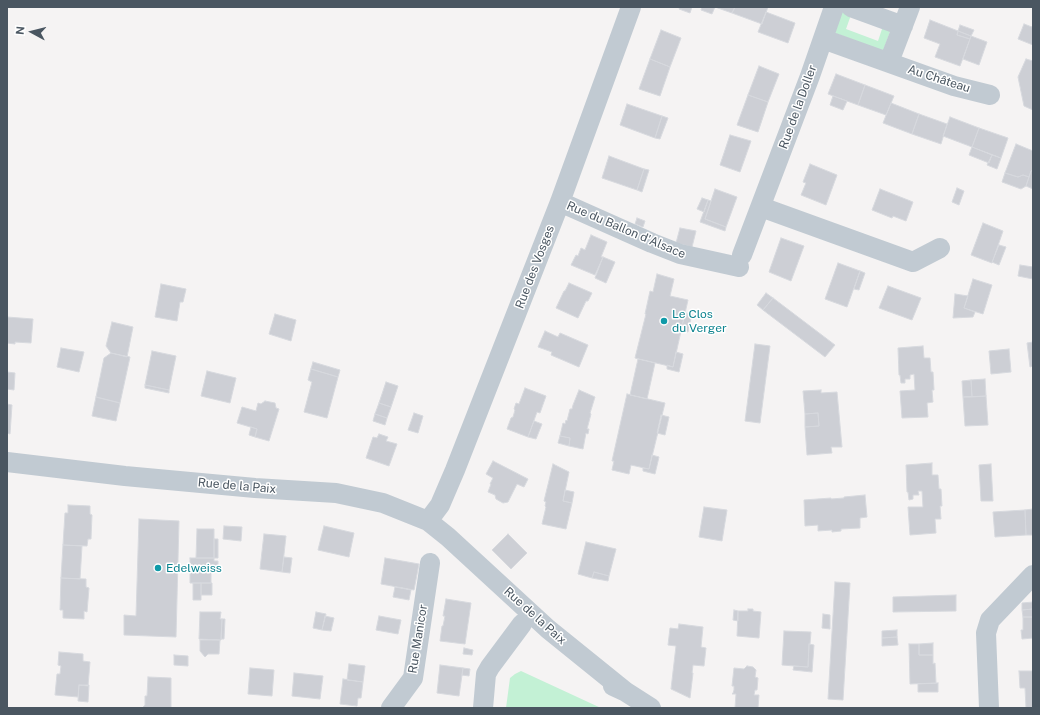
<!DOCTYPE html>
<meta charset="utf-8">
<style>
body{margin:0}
#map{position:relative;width:1040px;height:715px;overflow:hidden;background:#f5f3f3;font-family:"Public Sans",sans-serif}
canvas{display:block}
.frame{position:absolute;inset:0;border:8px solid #4a5661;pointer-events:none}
.north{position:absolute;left:12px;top:12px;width:40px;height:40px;-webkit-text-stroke:3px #fff;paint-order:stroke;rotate:277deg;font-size:11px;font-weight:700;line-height:16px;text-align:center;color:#4a5661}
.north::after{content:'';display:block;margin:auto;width:14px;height:18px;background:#4a5661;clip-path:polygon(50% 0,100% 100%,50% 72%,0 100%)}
</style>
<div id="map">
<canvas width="1040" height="715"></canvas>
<div class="frame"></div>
<div class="north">N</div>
</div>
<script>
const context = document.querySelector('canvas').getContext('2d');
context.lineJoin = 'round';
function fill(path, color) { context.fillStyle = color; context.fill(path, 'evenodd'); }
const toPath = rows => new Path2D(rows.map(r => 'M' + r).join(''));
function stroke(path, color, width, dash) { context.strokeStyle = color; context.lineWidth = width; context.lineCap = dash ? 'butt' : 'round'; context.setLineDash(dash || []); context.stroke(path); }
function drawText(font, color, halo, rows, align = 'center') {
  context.font = font + ' "Public Sans",sans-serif'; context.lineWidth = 3; context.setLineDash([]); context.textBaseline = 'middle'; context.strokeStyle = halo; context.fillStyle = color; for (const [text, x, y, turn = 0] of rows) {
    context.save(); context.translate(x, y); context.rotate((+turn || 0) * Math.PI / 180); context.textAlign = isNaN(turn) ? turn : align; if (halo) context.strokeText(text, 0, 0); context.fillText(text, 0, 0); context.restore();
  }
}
const green = toPath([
 [842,11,851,15,846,29,878,41,883,26,891,29,883,51,835,33],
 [521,671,601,708,506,708,510,678,515,674]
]);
const building = toPath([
 [680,7,692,7,690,13,679,9,680,7],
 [702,7,715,7,712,14,701,10,702,7],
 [715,7,735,7,732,13,715,7],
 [735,7,768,7,762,24,732,13,735,7],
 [766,12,795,23,788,43,758,32,766,12],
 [930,20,958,31,957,35,970,39,960,66,935,57,940,44,924,38,930,20],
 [1024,24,1032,27,1033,25,1033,45,1018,39,1024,24],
 [960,25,974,30,971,36,958,31,960,25],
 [661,30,681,38,670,67,650,59,661,30],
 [958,31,971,36,970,39,957,35,958,31],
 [971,36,987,42,979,65,963,59,971,36],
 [650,59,670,67,660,96,639,89,650,59],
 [1026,59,1033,61,1033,110,1024,106,1018,77,1026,59],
 [759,66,779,74,768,102,748,95,759,66],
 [836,74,865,85,858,105,828,94,836,74],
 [865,85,894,96,886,115,858,105,865,85],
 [748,95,768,102,758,132,737,125,748,95],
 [833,96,847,101,843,110,830,105,833,96],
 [891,103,919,114,912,134,883,123,891,103],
 [627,104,662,116,655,138,620,125,627,104],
 [919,114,947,124,941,144,912,134,919,114],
 [662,116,668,118,660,139,655,138,662,116],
 [950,117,979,128,972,147,943,136,950,117],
 [979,128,1008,138,1001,158,972,147,979,128],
 [730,135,751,141,740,172,720,165,730,135],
 [1016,144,1033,151,1033,170,1031,171,1029,177,1023,175,1018,177,1005,173,1016,144],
 [972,147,992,155,989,163,969,155,972,147],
 [992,155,1001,158,997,169,987,165,992,155],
 [609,156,644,169,637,190,602,178,609,156],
 [810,164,837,175,826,205,801,195,806,183,803,182,810,164],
 [644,169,649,170,642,192,637,190,644,169],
 [1033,170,1033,189,1026,186,1031,171,1033,170],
 [1005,173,1018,177,1023,175,1029,177,1026,186,1021,189,1002,182,1005,173],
 [957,188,964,191,959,205,952,202,957,188],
 [715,189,737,197,726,227,705,219,715,189],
 [880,189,913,202,906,221,893,216,892,218,872,210,880,189],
 [702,198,708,200,704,212,697,209,702,198],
 [708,200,711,201,705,219,726,227,725,231,700,222,708,200],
 [637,218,645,221,643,227,635,224,637,218],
 [983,223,1003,231,992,263,971,255,983,223],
 [680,228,696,231,692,247,676,243,680,228],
 [591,235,607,242,601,257,603,257,595,275,571,265,576,255,578,256,581,248,585,250,591,235],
 [781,238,804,246,791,281,769,272,781,238],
 [999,245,1006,247,999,265,992,262,999,245],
 [603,257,615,262,606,283,595,278,603,257],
 [838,263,860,271,847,307,825,299,838,263],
 [1020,265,1033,267,1033,279,1018,276,1020,265],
 [860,271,865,273,859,290,854,289,860,271],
 [657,274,674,279,670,296,688,300,673,367,635,358,646,314,645,314,650,291,653,292,657,274],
 [973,279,992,285,983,314,964,308,973,279],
 [569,283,592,293,588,301,586,301,578,318,556,308,564,291,565,291,569,283],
 [161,284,186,289,183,302,180,302,177,321,155,317,161,284],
 [888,286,921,298,912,320,879,308,888,286],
 [766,293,773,298,763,310,757,305,766,293],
 [955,294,968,296,964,308,975,312,973,317,953,318,955,294],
 [773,298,835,345,825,357,763,310,773,298],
 [685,313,692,314,688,332,681,330,685,313],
 [275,314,296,320,291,341,269,334,275,314],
 [7,317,33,319,31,343,15,342,15,344,7,343,7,317],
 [112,322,133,327,127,357,111,353,106,346,112,322],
 [545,331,558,337,560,333,588,345,579,367,551,355,552,352,538,347,545,331],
 [1033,342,1033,366,1030,367,1027,343,1033,342],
 [755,344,770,346,760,423,745,421,755,344],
 [923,346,924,358,930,358,931,372,933,372,934,390,932,390,933,402,927,403,928,417,902,418,900,391,915,390,914,374,910,375,910,379,905,379,905,383,901,383,900,375,899,375,898,348,923,346],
 [61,348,84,352,79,372,57,367,61,348],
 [1009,349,1011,372,991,374,989,351,1009,349],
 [152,351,176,356,169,390,145,385,152,351],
 [676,352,683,354,679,372,667,369,667,365,673,367,676,352],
 [111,353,130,357,120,403,96,397,104,358,111,353],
 [638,359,655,363,647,399,630,395,638,359],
 [313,362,340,370,338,377,311,369,313,362],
 [311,369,338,377,327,418,304,412,312,382,308,380,311,369],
 [207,371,236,378,230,403,201,396,207,371],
 [7,372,15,373,14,390,7,389,7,372],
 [985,379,986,396,972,397,971,380,985,379],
 [971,380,972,397,963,397,962,381,971,380],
 [386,382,398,386,391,407,379,403,386,382],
 [145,385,169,390,169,393,145,388,145,385],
 [525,388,546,396,540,413,537,412,528,437,507,429,511,418,513,417,515,410,514,409,516,403,519,404,525,388],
 [579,390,595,397,591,410,590,413,591,414,587,429,589,429,588,434,586,433,583,449,569,446,570,438,560,436,563,423,565,424,566,420,567,421,570,409,572,409,573,405,579,390],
 [821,390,821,393,837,392,842,447,831,447,832,453,807,455,805,427,819,426,818,413,805,414,803,391,821,390],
 [627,394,665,403,649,469,631,465,629,474,612,470,614,461,612,461,627,394],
 [986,396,988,425,965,426,963,397,986,396],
 [96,397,120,403,116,421,92,416,96,397],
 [265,401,275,403,276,408,279,409,269,441,255,437,257,429,237,423,242,407,256,411,258,403,261,404,265,401],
 [379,403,391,407,387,418,375,414,379,403],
 [7,404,12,405,10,434,7,433,7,404],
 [414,413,423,416,418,433,408,430,414,413],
 [818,413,819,426,805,427,805,414,818,413],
 [375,414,387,418,385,425,373,421,375,414],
 [661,415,669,417,665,435,657,433,661,415],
 [534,421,542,424,536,439,528,437,534,421],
 [251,427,257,429,255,437,249,435,251,427],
 [379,434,388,437,386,441,397,444,389,466,366,458,373,437,377,438,379,434],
 [560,436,570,438,569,446,558,443,560,436],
 [652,455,659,457,655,474,643,471,643,468,649,469,652,455],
 [493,461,528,479,524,487,517,484,508,502,503,503,496,499,495,495,488,492,491,484,490,484,493,478,486,474,493,461],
 [932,463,932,475,938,475,939,489,941,489,942,506,940,506,941,519,935,519,936,533,910,535,908,507,923,507,922,491,918,491,919,495,913,495,913,499,909,500,908,492,907,492,906,465,932,463],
 [553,464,569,472,563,501,572,503,566,529,542,524,546,507,545,506,546,502,544,501,553,464],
 [991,464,993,501,981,501,979,465,991,464],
 [565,490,574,492,572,503,563,501,565,490],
 [865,495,867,517,860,518,860,528,841,529,841,531,832,532,832,530,818,531,818,525,805,526,804,500,831,498,831,499,844,498,844,497,865,495],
 [68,505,90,506,90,514,92,515,91,539,88,539,87,546,63,545,65,513,68,513,68,505],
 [704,507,727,510,722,541,699,537,704,507],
 [1033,509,1033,535,1026,535,1025,510,1033,509],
 [1025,510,1026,535,995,537,993,512,1025,510],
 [139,519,179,521,176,637,124,635,124,615,136,616,139,519],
 [224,526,242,527,241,541,223,539,224,526],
 [324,526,354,533,349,557,318,550,324,526],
 [197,529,214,529,214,558,196,558,197,529],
 [264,534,286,536,282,572,260,569,264,534],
 [508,534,527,553,511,569,492,550,508,534],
 [214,539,218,539,218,558,214,558,214,539],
 [586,542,616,549,609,576,594,572,592,578,578,574,586,542],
 [63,545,82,546,80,579,61,578,63,545],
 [284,557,292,558,290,573,282,572,284,557],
 [190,558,214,558,214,561,218,561,218,566,211,566,211,583,190,583,190,558],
 [385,558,419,564,414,590,381,584,385,558],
 [594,572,609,576,608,581,592,578,594,572],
 [61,578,86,579,86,587,89,588,87,612,84,611,84,619,63,618,63,610,60,610,61,578],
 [835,582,850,583,843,700,828,699,835,582],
 [193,583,201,583,201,600,193,600,193,583],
 [201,583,212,583,212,595,201,595,201,583],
 [395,587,411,590,409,600,393,597,395,587],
 [956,595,956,611,893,612,893,597,956,595],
 [446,599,471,603,465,644,440,641,442,626,443,626,445,616,443,616,446,599],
 [1033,602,1033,609,1022,610,1022,603,1033,602],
 [748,609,753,609,753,611,761,612,759,638,737,636,738,611,748,611,748,609],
 [1033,609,1033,617,1023,617,1022,610,1033,609],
 [734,610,738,611,738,621,733,620,734,610],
 [200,612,221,612,220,619,222,619,221,640,199,639,200,612],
 [316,612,326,614,322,630,313,628,316,612],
 [823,614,830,615,830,629,822,628,823,614],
 [325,616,334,618,331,631,322,630,325,616],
 [379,616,401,620,398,634,376,630,379,616],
 [1023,617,1033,617,1033,638,1022,639,1021,630,1023,630,1023,617],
 [222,619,225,619,224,639,221,639,222,619],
 [679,624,703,627,701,647,706,648,704,666,693,665,692,673,693,673,690,698,671,689,676,646,668,645,670,628,678,629,679,624],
 [897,630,897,637,882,638,882,631,897,630],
 [784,631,811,632,810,644,809,644,808,667,782,665,784,631],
 [897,637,898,645,882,646,882,638,897,637],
 [200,640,220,640,219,654,208,654,205,657,200,651,200,640],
 [933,643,933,655,919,655,919,644,933,643],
 [809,644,814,645,812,672,793,670,794,666,808,667,809,644],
 [909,644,919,644,919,655,933,655,933,664,935,663,936,683,910,684,909,644],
 [464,648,473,650,472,655,463,654,464,648],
 [59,652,83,654,83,661,90,662,88,686,79,685,78,697,55,695,57,674,60,674,61,666,58,665,59,652],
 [174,655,188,656,188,666,174,665,174,655],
 [349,664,365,666,363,682,347,680,349,664],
 [440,665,463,668,459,696,437,693,440,665],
 [747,666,753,667,756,670,755,677,758,678,757,690,755,690,754,695,759,695,758,708,735,708,736,694,732,694,733,693,734,690,734,686,732,686,734,668,744,669,747,666],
 [250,668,274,670,272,696,248,694,250,668],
 [463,668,470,669,469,676,462,675,463,668],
 [1019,671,1033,671,1033,707,1026,708,1025,688,1020,688,1019,671],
 [294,673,323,676,320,699,292,696,294,673],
 [148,677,171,678,171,708,142,708,145,705,145,696,147,696,148,677],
 [343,679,363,682,361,698,358,698,357,706,340,704,343,679],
 [938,683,938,692,918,692,918,684,938,683],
 [79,685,89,685,88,702,78,701,79,685]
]);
const street = toPath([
 [851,7,903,26],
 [823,39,954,86,990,95],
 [889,62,910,7],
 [560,202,652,243,680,254,739,267],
 [761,207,913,262,940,248],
 [742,255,810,76,834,7],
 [7,462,125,476,255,488,336,493,383,503,428,521,448,537,548,629,626,692],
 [428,521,440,505,455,470,560,202,631,7],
 [613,686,626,692,651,708],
 [391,708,413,678,430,563],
 [483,708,486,674,490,667,522,624],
 [989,708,986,633,990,620,1033,575]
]);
const markers = [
 [664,321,4,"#0f9aa8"],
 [158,568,4,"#0f9aa8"]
];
const streetNames = [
 ["Au Château",939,79,18],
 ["Rue de la Doller",798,107,-70],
 ["Rue du Ballon d'Alsace",626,230,23],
 ["Rue des Vosges",535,267,-69],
 ["Rue de la Paix",237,486,5],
 ["Rue de la Paix",535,616,42],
 ["Rue Manicor",418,639,-81]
];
const cultureNames = [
 ["Le Clos",672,314],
 ["du Verger",672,328],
 ["Edelweiss",166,568]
];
fill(green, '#c3f1d5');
fill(building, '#cdcfd5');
stroke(building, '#d7d9de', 1);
stroke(street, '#c1cad2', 20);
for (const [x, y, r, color] of markers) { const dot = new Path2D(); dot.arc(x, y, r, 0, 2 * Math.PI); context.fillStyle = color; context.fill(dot); stroke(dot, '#fff', 1.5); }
drawText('12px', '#4a5661', '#fff', streetNames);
drawText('12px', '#0d838f', '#fff', cultureNames, 'left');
</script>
